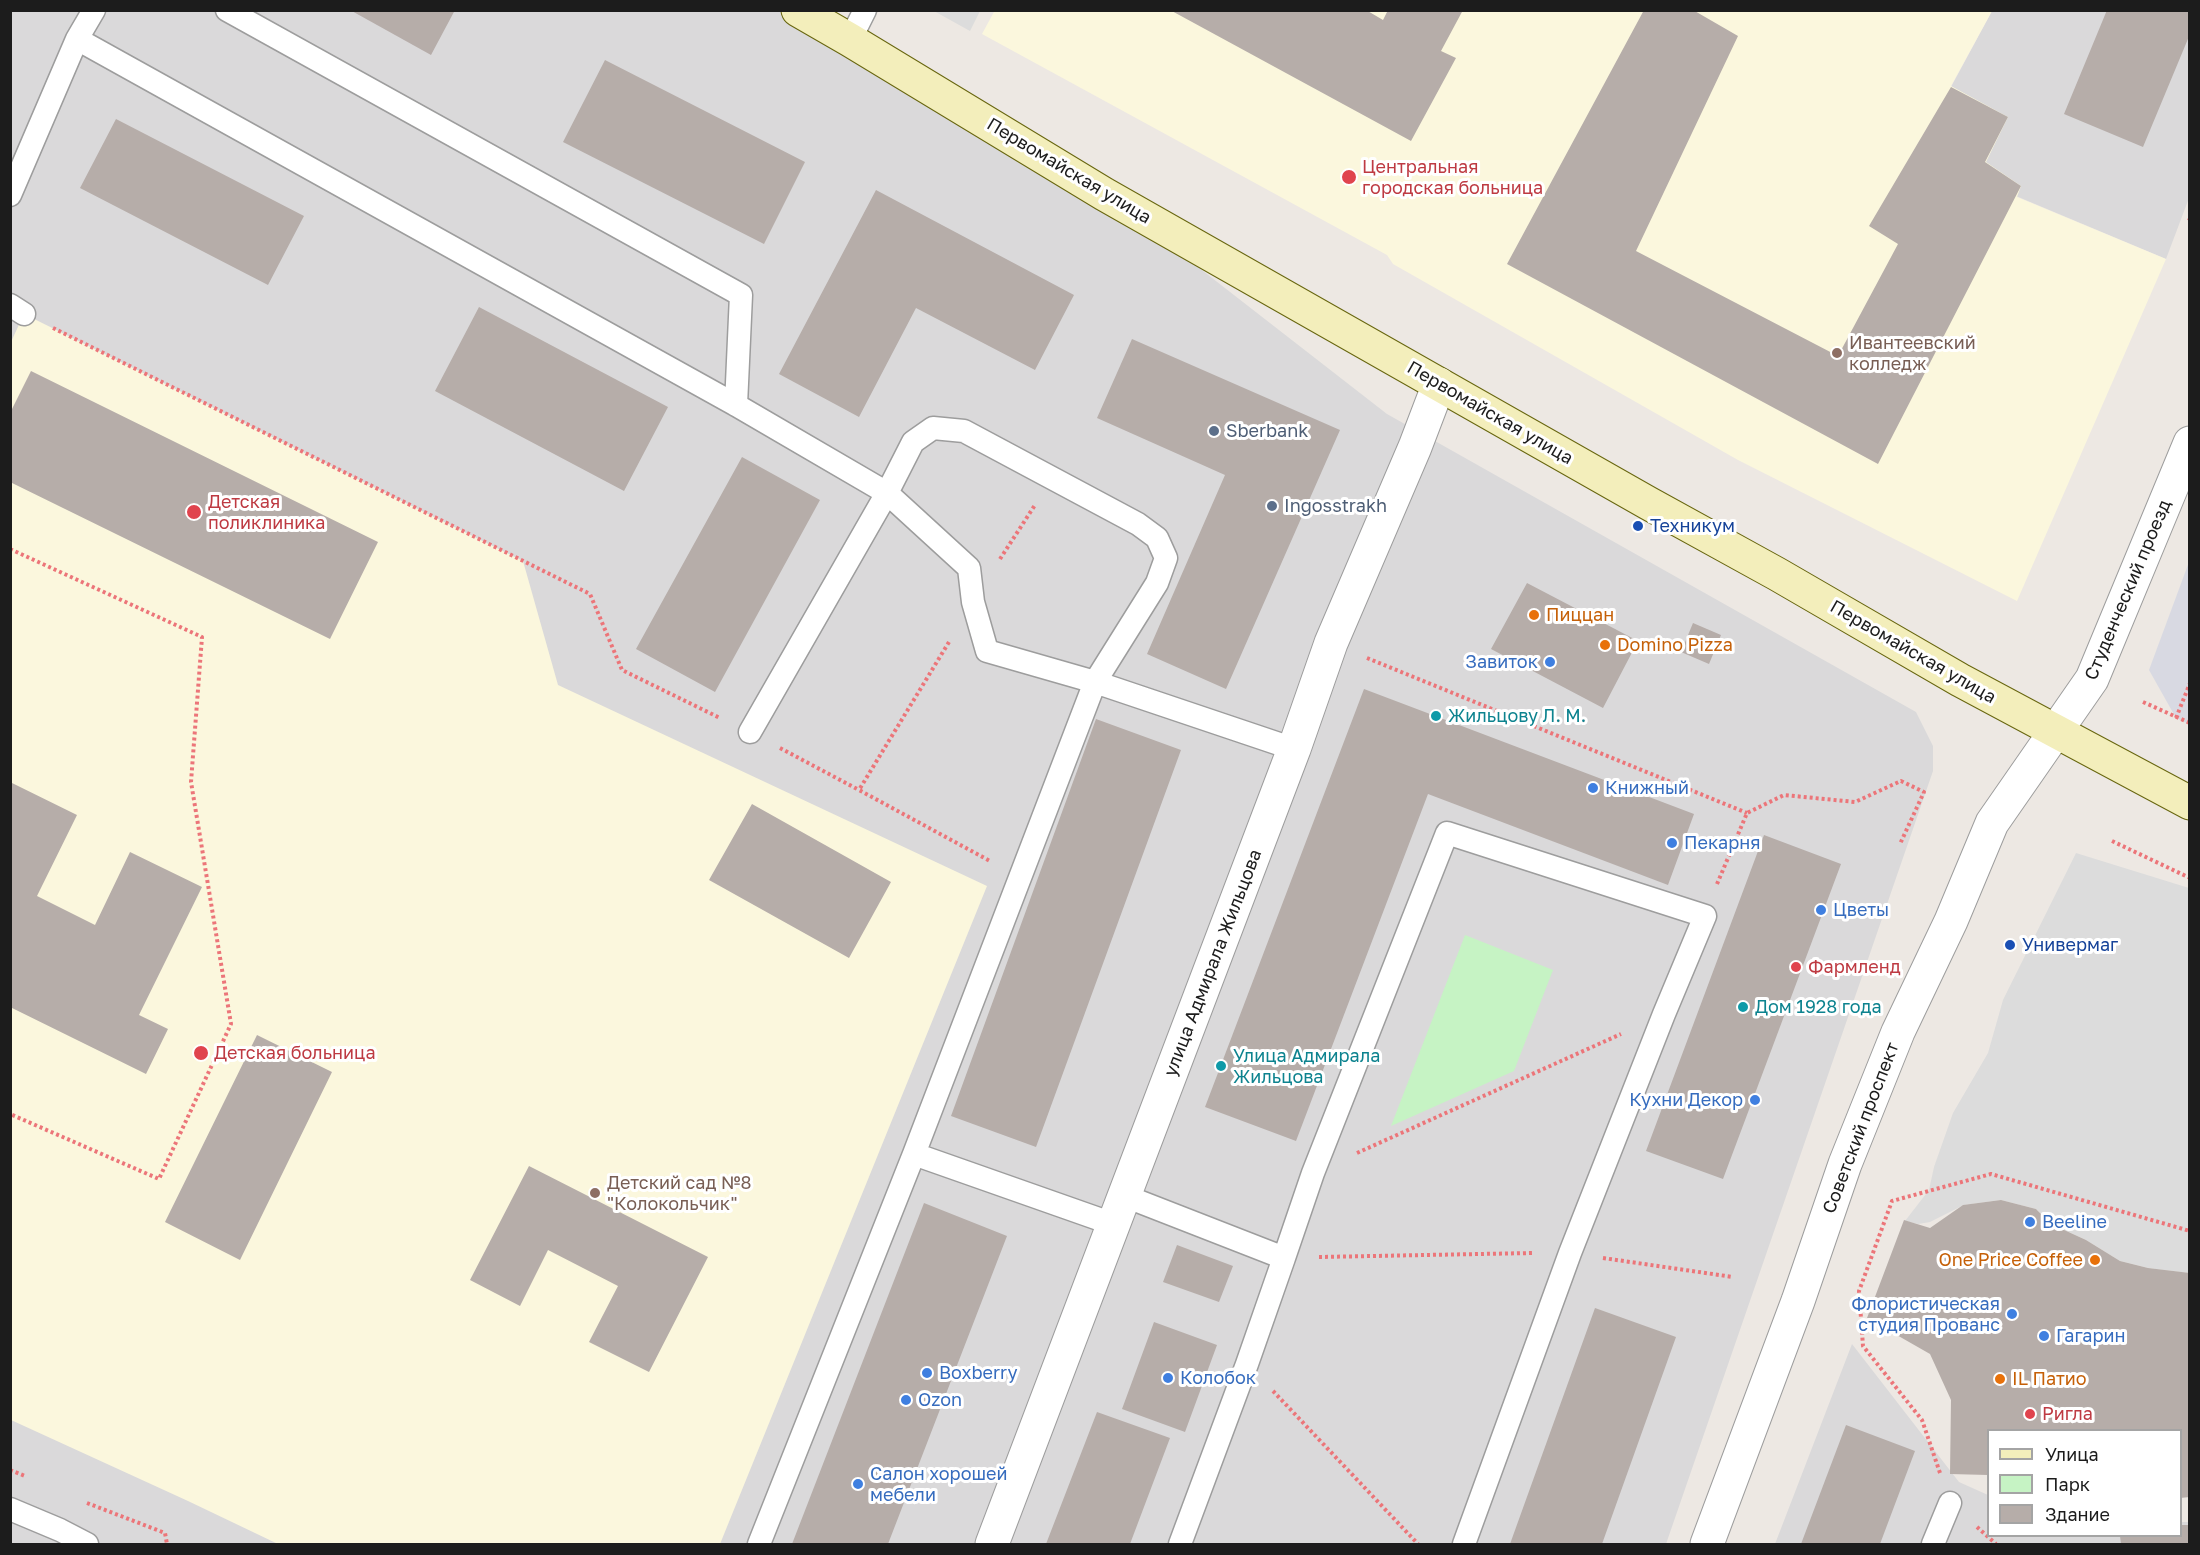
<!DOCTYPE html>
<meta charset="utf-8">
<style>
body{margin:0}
#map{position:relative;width:2200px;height:1555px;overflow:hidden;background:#ede8e3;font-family:"Golos Text",sans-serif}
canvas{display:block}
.frame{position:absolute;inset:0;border:12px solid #1c1c1c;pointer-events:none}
.legend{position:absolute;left:1987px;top:1429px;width:195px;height:108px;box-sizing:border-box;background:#fff;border:2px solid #a4a4a4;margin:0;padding:8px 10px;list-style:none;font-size:18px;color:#1c1c1c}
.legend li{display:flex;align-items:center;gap:12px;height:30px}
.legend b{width:30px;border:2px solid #a4a4a4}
</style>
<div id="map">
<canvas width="2200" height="1555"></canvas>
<div class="frame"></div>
<ul class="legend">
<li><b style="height:8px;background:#f3eebb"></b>Улица</li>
<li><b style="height:16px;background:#c6f3c4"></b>Парк</li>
<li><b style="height:16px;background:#b6ada9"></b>Здание</li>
</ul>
</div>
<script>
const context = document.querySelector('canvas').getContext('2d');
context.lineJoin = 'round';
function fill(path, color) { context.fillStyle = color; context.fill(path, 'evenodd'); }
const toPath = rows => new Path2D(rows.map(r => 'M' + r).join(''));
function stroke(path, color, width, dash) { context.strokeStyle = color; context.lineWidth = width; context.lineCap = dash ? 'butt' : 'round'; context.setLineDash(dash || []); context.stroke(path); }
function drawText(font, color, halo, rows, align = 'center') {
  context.font = font + ' "Golos Text",sans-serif'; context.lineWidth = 6; context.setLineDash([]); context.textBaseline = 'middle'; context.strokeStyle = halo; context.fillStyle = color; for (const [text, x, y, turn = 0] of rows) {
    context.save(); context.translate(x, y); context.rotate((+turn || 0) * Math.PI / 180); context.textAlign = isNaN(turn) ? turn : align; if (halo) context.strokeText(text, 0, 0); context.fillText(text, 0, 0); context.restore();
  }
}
const residential = toPath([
 [11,11,798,11,1104,194,1387,414,1916,712,1933,746,1933,771,1666,1544,11,1544],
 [1992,11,2189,11,2189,198,2166,259,2016,196,2021,186,1985,162,1951,87],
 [1852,1344,1959,1482,1988,1495,1988,1536,2180,1536,2181,1522,2189,1522,2189,1544,1775,1544]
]);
const education = toPath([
 [995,10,1992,11,1951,86,2008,117,1986,162,2021,186,2017,197,2166,259,2017,601,1738,460,1393,264,1387,255,982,34],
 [24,314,523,561,558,685,987,886,720,1544,278,1544,188,1501,11,1420,10,344]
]);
const park = toPath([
 [1465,935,1553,970,1514,1071,1391,1126]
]);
const parking = toPath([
 [934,11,980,10,980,11,970,31],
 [2076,853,2189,888,2189,1273,2148,1268,2120,1261,2086,1240,2051,1224,2036,1209,2001,1200,1964,1205,1930,1222,1918,1224,1905,1221,1929,1190,1934,1167,1953,1113,1988,1053,2003,1000]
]);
const plaza = toPath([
 [2189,562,2189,724,2176,718,2149,670]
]);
const building = toPath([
 [350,10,455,10,431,55],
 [1170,10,1366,10,1383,20,1388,10,1463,10,1441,51,1456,58,1411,141],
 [1644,10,1693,10,1738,36,1636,251,1838,356,1898,244,1869,226,1951,87,2008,117,1985,162,2021,186,1878,464,1507,264],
 [2107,10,2190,10,2190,34,2143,147,2064,114],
 [605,60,805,162,764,244,563,142],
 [116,119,304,216,268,285,80,188],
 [876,190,1074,295,1035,370,916,308,859,417,779,374],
 [479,307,668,407,624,491,435,391],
 [1132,339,1340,430,1226,689,1147,654,1225,475,1097,418],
 [31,371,378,542,330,639,10,482,10,413],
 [742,457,820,500,715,692,636,649],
 [1527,583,1638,641,1603,708,1491,649],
 [1693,623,1721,635,1709,664,1681,652],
 [1364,689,1694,814,1668,885,1428,794,1296,1141,1205,1107],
 [1096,719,1181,750,1036,1147,951,1116],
 [12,783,77,815,37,896,95,925,130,852,202,887,139,1015,168,1029,146,1074,10,1007],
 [752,804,891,882,849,958,709,880],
 [1764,835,1841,864,1723,1179,1646,1151],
 [257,1035,332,1072,240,1260,165,1222],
 [529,1166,708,1257,649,1372,589,1342,618,1286,548,1250,520,1306,470,1280],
 [2001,1200,2036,1209,2051,1224,2086,1240,2120,1261,2148,1268,2190,1273,2190,1497,2180,1498,2180,1430,1988,1430,1988,1475,1950,1474,1951,1400,1930,1354,1867,1318,1904,1220,1930,1228,1963,1205],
 [924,1203,1007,1236,888,1544,792,1544],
 [1177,1245,1233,1266,1219,1302,1163,1282],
 [1595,1308,1676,1337,1602,1544,1510,1544],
 [1154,1322,1217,1345,1185,1432,1122,1409],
 [1097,1412,1170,1438,1130,1544,1046,1544],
 [1846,1425,1915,1451,1880,1544,1801,1544],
 [2180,1525,2190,1525,2190,1544,2121,1544,2120,1536,2180,1536]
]);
const path = toPath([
 [2188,218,2190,219],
 [53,328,590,594,622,670,720,718],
 [10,549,202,637,191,782,231,1024,159,1179,10,1114],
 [1000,559,1035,505],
 [949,642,859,790,990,861],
 [1367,658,1747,813],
 [2143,702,2190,723],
 [2176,718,2190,683],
 [780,748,859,790],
 [2112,841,2190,878],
 [1717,884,1747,813,1784,795,1855,802,1901,781,1924,792,1900,844],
 [1357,1153,1621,1034],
 [1319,1257,1533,1253],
 [1603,1258,1733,1277],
 [1273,1391,1418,1544],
 [10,1470,25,1476],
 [1940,1473,1922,1420,1863,1346,1859,1291,1892,1201,1991,1174,2190,1231],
 [87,1503,165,1533,167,1544],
 [1977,1527,1996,1544]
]);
const service = toPath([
 [227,10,741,295,736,405],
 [77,39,736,405,887,493,969,568,973,602,987,651,1095,682,914,1154,759,1544],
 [850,40,865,10],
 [10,195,77,39,94,10],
 [10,305,24,314],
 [750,732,887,493,913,442,933,428,964,431,1138,524,1157,538,1166,558,1157,583,1095,682,1294,749],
 [914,1154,1113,1224],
 [1125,1196,1284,1258,1313,1173,1447,833,1705,916,1664,1014,1570,1253,1464,1544],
 [10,1509,60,1530,87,1544],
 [1180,1544,1247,1364,1284,1258],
 [1933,1544,1950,1503]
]);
const minor = toPath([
 [992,1544,1294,749,1331,643,1415,447,1439,384]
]);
const tertiary = toPath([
 [1707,1544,1798,1301,1845,1164,1898,1032,1951,921,1992,823,2092,679,2190,443]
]);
const secondary = toPath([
 [798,10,850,40,1104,194,1648,503,1777,574,1960,680,2190,803]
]);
const markers = [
 [1349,177,8,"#e0444e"],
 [1837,353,6,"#8d6e63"],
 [1214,431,6,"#5c6f8a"],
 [1272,506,6,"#5c6f8a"],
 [194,512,8,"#e0444e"],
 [1638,526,6,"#1a4fb4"],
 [1534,615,6,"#e8710a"],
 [1605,645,6,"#e8710a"],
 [1550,662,6,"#3f7fe0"],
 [1436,716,6,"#0f9aa8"],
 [1593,788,6,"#3f7fe0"],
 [1672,843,6,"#3f7fe0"],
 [1821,910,6,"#3f7fe0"],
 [2010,945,6,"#1a4fb4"],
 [1796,967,6,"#e0444e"],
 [1743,1007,6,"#0f9aa8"],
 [201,1053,8,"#e0444e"],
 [1221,1066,6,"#0f9aa8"],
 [1755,1100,6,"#3f7fe0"],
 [595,1193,6,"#8d6e63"],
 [2030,1222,6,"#3f7fe0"],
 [2095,1260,6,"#e8710a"],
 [2012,1314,6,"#3f7fe0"],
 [2044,1336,6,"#3f7fe0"],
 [927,1373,6,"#3f7fe0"],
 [1168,1378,6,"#3f7fe0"],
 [2000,1379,6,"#e8710a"],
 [906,1400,6,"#3f7fe0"],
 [2030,1414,6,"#e0444e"],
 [858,1484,6,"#3f7fe0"]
];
const healthNames = [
 ["Центральная",1362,167],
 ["городская больница",1362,188],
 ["Детская",208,502],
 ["поликлиника",208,523],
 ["Фармленд",1808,967],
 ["Детская больница",214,1053],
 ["Ригла",2042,1414]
];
const streetNames = [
 ["Первомайская улица",1069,171,31],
 ["Первомайская улица",1490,413,30],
 ["Студенческий проезд",2128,590,-67],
 ["Первомайская улица",1913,652,30],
 ["улица Адмирала Жильцова",1213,963,-69],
 ["Советский проспект",1861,1128,-69]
];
const educationNames = [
 ["Ивантеевский",1849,343],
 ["колледж",1849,364],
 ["Детский сад №8",607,1183],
 ["\"Колокольчик\"",607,1204]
];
const serviceNames = [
 ["Sberbank",1226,431],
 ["Ingosstrakh",1284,506]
];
const transitNames = [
 ["Техникум",1650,526],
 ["Универмаг",2022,945]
];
const foodNames = [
 ["Пиццан",1546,615],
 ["Domino Pizza",1617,645],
 ["One Price Coffee",2083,1260,"right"],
 ["IL Патио",2012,1379]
];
const shopNames = [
 ["Завиток",1538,662,"right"],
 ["Книжный",1605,788],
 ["Пекарня",1684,843],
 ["Цветы",1833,910],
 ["Кухни Декор",1743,1100,"right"],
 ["Beeline",2042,1222],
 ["Флористическая",2000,1304,"right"],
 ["студия Прованс",2000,1325,"right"],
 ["Гагарин",2056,1336],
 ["Boxberry",939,1373],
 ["Колобок",1180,1378],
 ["Ozon",918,1400],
 ["Салон хорошей",870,1474],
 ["мебели",870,1495]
];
const cultureNames = [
 ["Жильцову Л. М.",1448,716],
 ["Дом 1928 года",1755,1007],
 ["Улица Адмирала",1233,1056],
 ["Жильцова",1233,1077]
];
fill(residential, '#dad9da');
fill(education, '#fbf7dd');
fill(park, '#c6f3c4');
fill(parking, '#dcdcdc');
fill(plaza, '#d8d9e2');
fill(building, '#b6ada9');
stroke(service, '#9d9d9d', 25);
stroke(minor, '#9d9d9d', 35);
stroke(tertiary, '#9d9d9d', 35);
stroke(secondary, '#68660f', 35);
stroke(path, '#ec7579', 4, [3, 3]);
stroke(service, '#fff', 22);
stroke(minor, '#fff', 33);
stroke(tertiary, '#fff', 33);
stroke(secondary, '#f3eebb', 33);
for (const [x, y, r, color] of markers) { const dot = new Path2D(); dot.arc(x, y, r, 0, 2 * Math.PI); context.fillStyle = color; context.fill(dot); stroke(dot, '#fff', 2); }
drawText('18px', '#be3a42', '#fff', healthNames, 'left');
drawText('18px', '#1c1c1c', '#fff', streetNames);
drawText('18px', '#785e54', '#fff', educationNames, 'left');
drawText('18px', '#4e5e75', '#fff', serviceNames, 'left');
drawText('18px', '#164399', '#fff', transitNames, 'left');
drawText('18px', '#c56008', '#fff', foodNames, 'left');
drawText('18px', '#366cbe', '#fff', shopNames, 'left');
drawText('18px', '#0d838f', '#fff', cultureNames, 'left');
</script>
